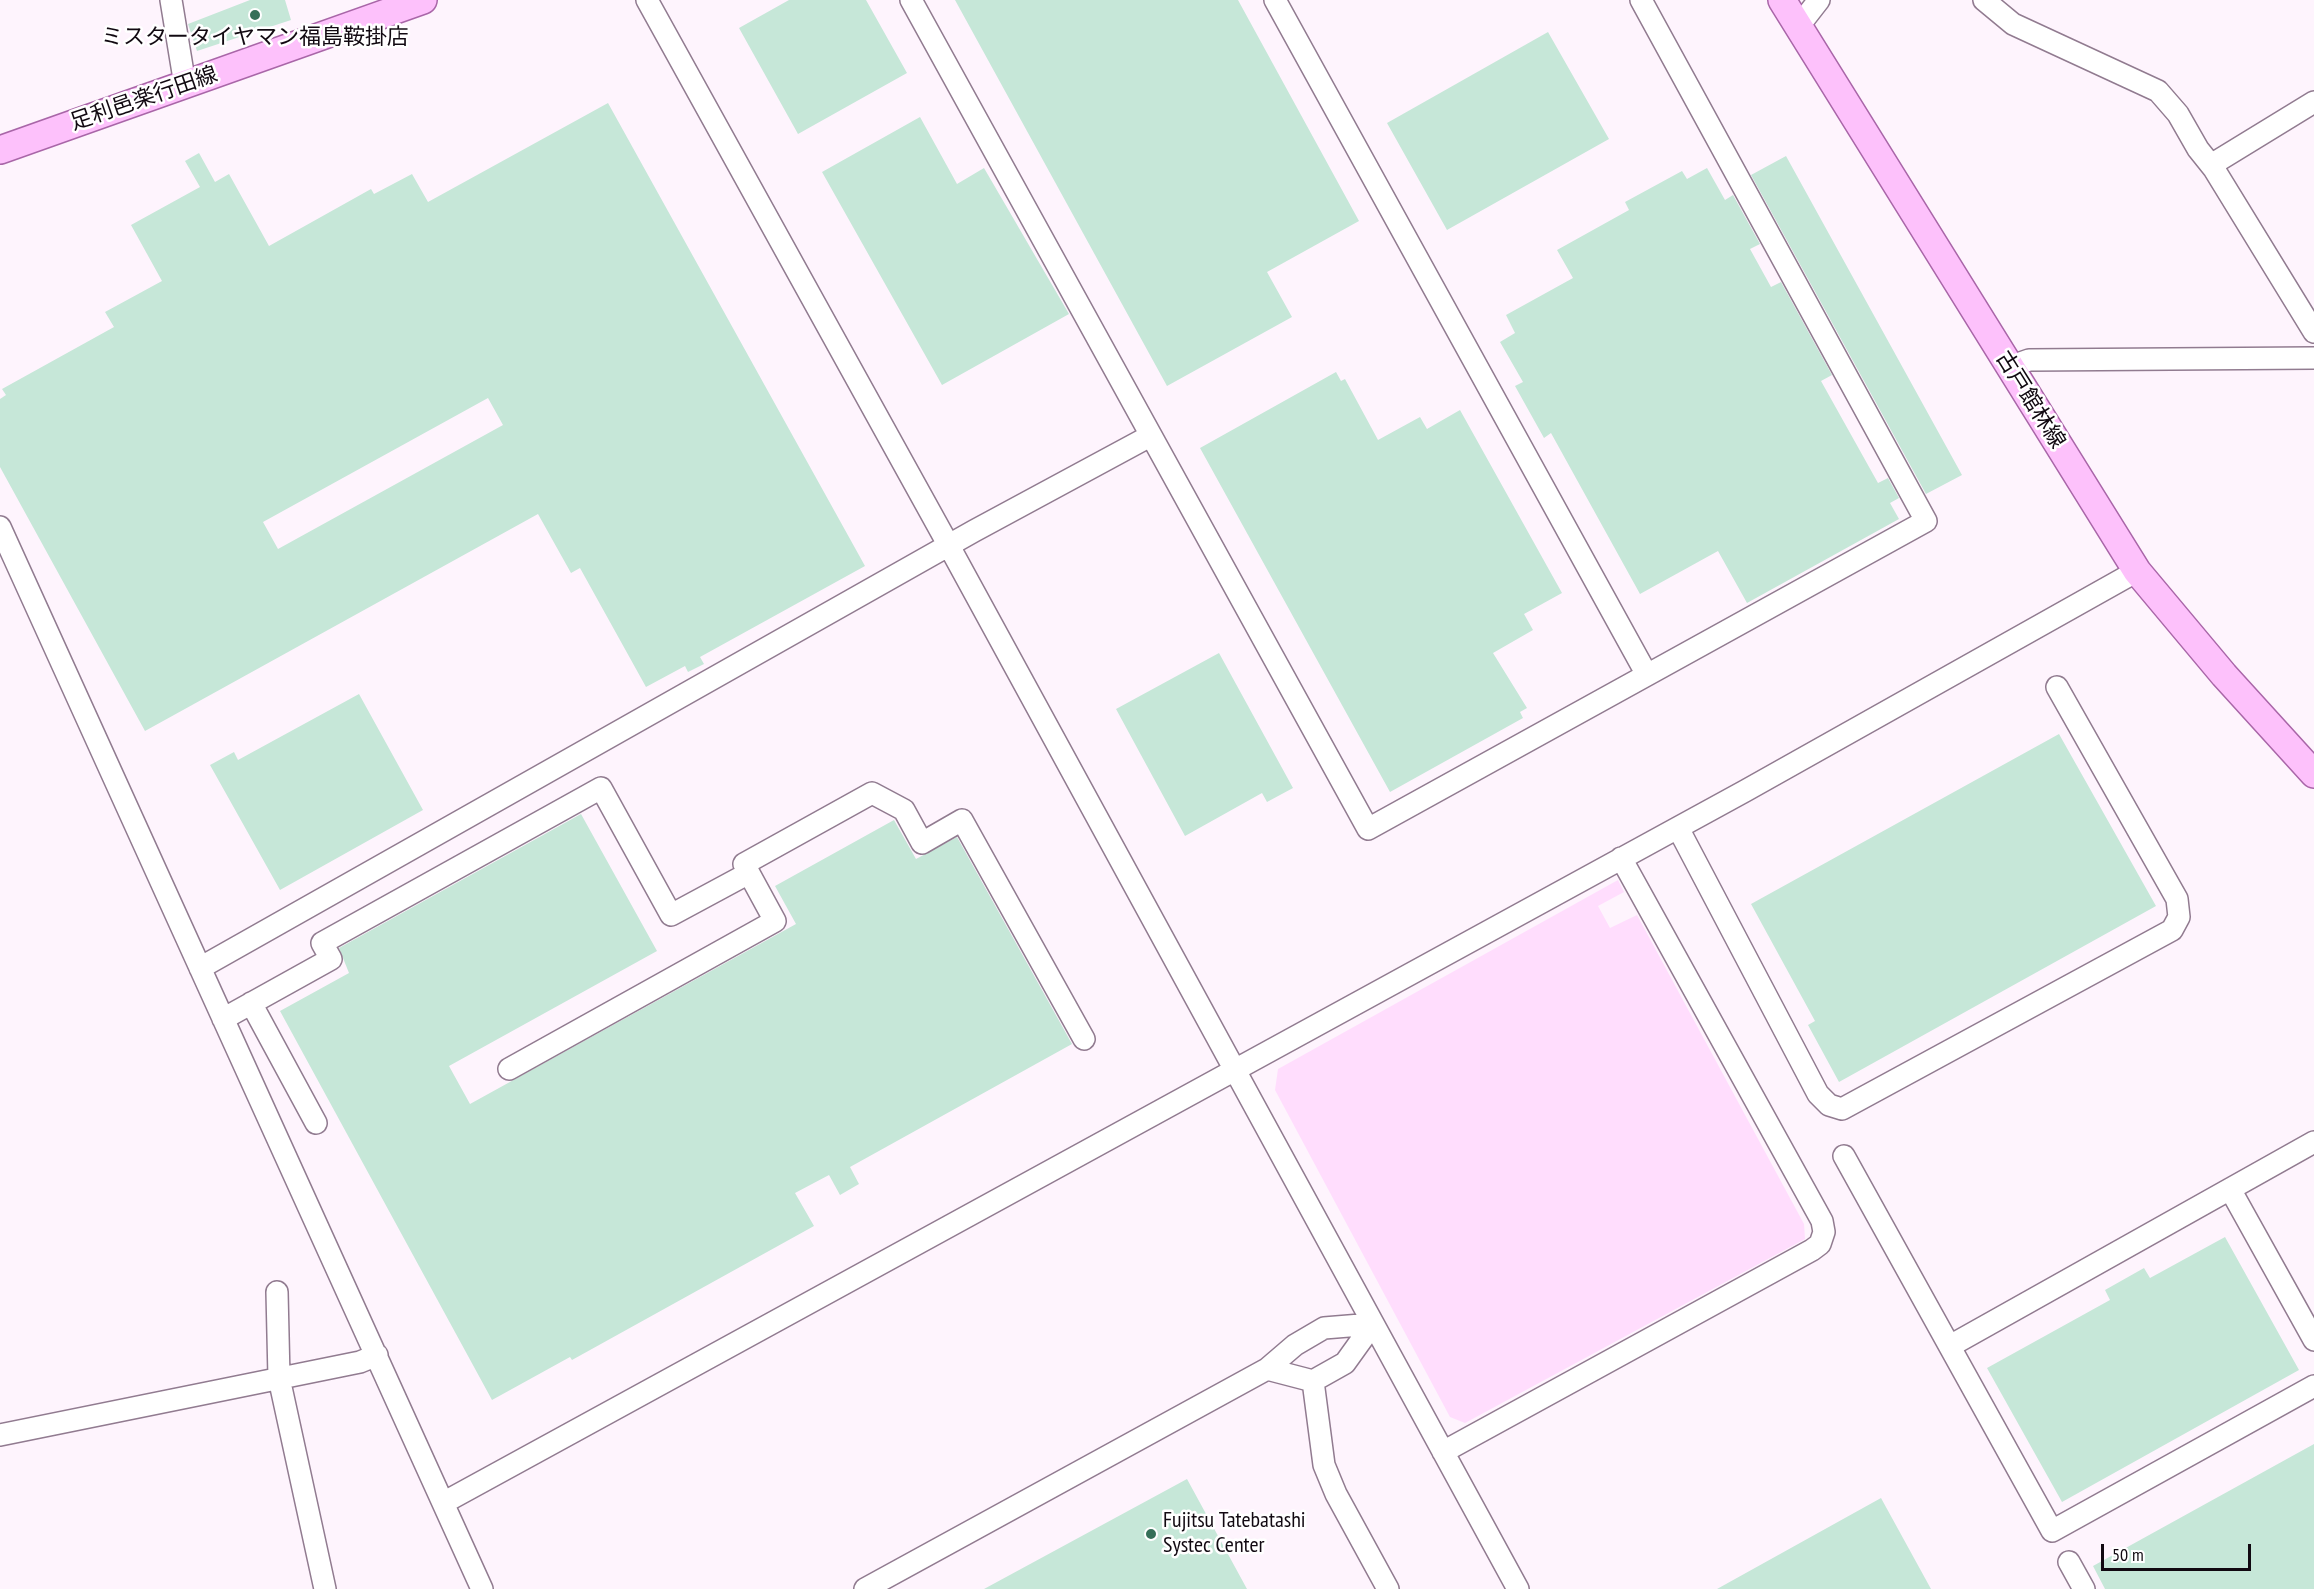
<!DOCTYPE html>
<meta charset="utf-8">
<style>
body{margin:0}
#map{position:relative;width:2314px;height:1589px;overflow:hidden;background:#fef4fd;font-family:"PT Sans Narrow",sans-serif}
canvas{display:block}
.scale{position:absolute;left:2101px;top:1544px;width:150px;height:27px;box-sizing:border-box;border:3px solid #110911;border-top:0;padding-left:8px;font-size:18px;line-height:21px;white-space:nowrap;color:#110911;-webkit-text-stroke:4px #fff;paint-order:stroke}
</style>
<div id="map">
<canvas width="2314" height="1589"></canvas>
<div class="scale">50 m</div>
</div>
<script>
const context = document.querySelector('canvas').getContext('2d');
context.lineJoin = 'round';
function fill(path, color) { context.fillStyle = color; context.fill(path, 'evenodd'); }
const toPath = rows => new Path2D(rows.map(r => 'M' + r).join(''));
function stroke(path, color, width, dash) { context.strokeStyle = color; context.lineWidth = width; context.lineCap = dash ? 'butt' : 'round'; context.setLineDash(dash || []); context.stroke(path); }
function drawText(font, color, halo, rows, align = 'center') {
  context.font = font + ' "PT Sans Narrow","Noto Sans JP",sans-serif'; context.lineWidth = 5; context.setLineDash([]); context.textBaseline = 'middle'; context.strokeStyle = halo; context.fillStyle = color; for (const [text, x, y, turn = 0] of rows) {
    context.save(); context.translate(x, y); context.rotate((+turn || 0) * Math.PI / 180); context.textAlign = isNaN(turn) ? turn : align; if (halo) context.strokeText(text, 0, 0); context.fillText(text, 0, 0); context.restore();
  }
}
const green = toPath([
 [1618,880,1624,892,1598,906,1610,928,1637,915,1804,1224,1805,1239,1465,1423,1450,1417,1275,1090,1278,1069]
]);
const building = toPath([
 [250,0,285,0,291,20,197,51,188,24],
 [789,0,866,0,907,73,798,134,739,28],
 [955,0,1238,0,1359,221,1267,272,1292,317,1167,386],
 [1548,32,1609,139,1447,230,1387,123],
 [608,103,865,566,700,657,704,664,688,672,685,666,646,687,580,568,571,573,538,514,145,731,0,467,0,399,6,395,2,389,114,327,105,312,162,281,131,225,200,187,185,161,199,153,215,182,229,174,269,246,371,189,374,194,412,174,428,202],
 [488,398,503,425,278,549,263,522],
 [920,117,957,184,984,168,1069,314,942,385,822,172],
 [1786,156,1962,475,1926,494,1751,175],
 [1707,168,1725,200,1733,195,1760,244,1750,249,1771,287,1781,282,1832,375,1821,381,1878,483,1888,478,1899,498,1890,503,1899,519,1747,603,1718,551,1640,594,1551,433,1544,438,1515,386,1523,382,1500,342,1515,333,1506,315,1573,278,1557,250,1629,210,1625,202,1682,171,1687,179],
 [1336,372,1341,381,1345,379,1378,440,1420,417,1427,429,1460,410,1562,593,1524,614,1533,630,1493,653,1527,708,1520,712,1523,718,1390,792,1200,448],
 [1219,653,1293,788,1267,802,1262,793,1185,836,1116,709],
 [359,694,423,810,280,890,210,765,234,752,238,760],
 [2059,734,2156,906,1839,1082,1808,1025,1815,1021,1751,904],
 [581,814,657,951,449,1066,470,1104,796,924,775,886,894,820,916,859,957,837,1072,1044,850,1167,859,1184,840,1195,829,1175,795,1193,814,1226,572,1360,570,1357,492,1400,280,1011,349,973,339,948],
 [2225,1237,2299,1370,2062,1502,1987,1368,2110,1300,2105,1290,2144,1268,2150,1278],
 [2314,1444,2314,1589,2105,1589,2093,1566],
 [1187,1479,1247,1589,984,1589],
 [1881,1498,1931,1589,1717,1589]
]);
const minor = toPath([
 [171,0,185,85],
 [647,0,949,546,1518,1589],
 [911,0,1368,829,1926,521,1641,0],
 [1275,0,1647,675],
 [1984,0,2013,24,2158,91,2178,114,2198,149,2214,169,2314,332],
 [1798,27,1819,0],
 [2211,165,2314,102],
 [2009,367,2029,360,2314,358],
 [0,527,482,1589],
 [1678,828,1818,1094,1829,1105,1842,1109,2172,930,2179,917,2177,899,2057,687],
 [200,968,974,531,1150,436],
 [251,1003,316,1123],
 [223,1019,331,959,322,943,601,788,671,915,749,873],
 [509,1069,775,921,744,864,872,793,904,810,922,843,962,820,1084,1039],
 [1844,1156,2052,1531,2314,1386],
 [2230,1189,2314,1340],
 [277,1292,279,1378,325,1589],
 [1950,1346,2314,1142],
 [1267,1369,1313,1381,1345,1363,1373,1324],
 [1313,1381,1324,1465,1336,1494,1388,1589],
 [0,1435,360,1362,377,1355],
 [1443,1452,1812,1250,1820,1244,1824,1232,1822,1221,1621,858],
 [443,1503,1745,791,2137,571],
 [2069,1562,2084,1589],
 [865,1589,1267,1369,1295,1345,1324,1328,1373,1324]
]);
const major = toPath([
 [1782,0,2137,571,2224,675,2314,774],
 [0,150,423,0]
]);
const markers = [
 [255,15,6,"#356f58"],
 [1151,1534,6,"#356f58"]
];
const poiNames = [
 ["ミスタータイヤマン福島鞍掛店",255,38],
 ["Fujitsu Tatebatashi",1163,1521,"left"],
 ["Systec Center",1163,1546,"left"]
];
const streetNames = [
 ["足利邑楽行田線",144,99,-19],
 ["古戸館林線",2030,400,58]
];
fill(green, '#ffddfd');
fill(building, '#c6e7d8');
stroke(minor, '#917b90', 24);
stroke(major, '#a966a8', 30);
stroke(minor, '#fff', 21);
stroke(major, '#fdc1fb', 27);
for (const [x, y, r, color] of markers) { const dot = new Path2D(); dot.arc(x, y, r, 0, 2 * Math.PI); context.fillStyle = color; context.fill(dot); stroke(dot, '#fff', 2); }
drawText('22px', '#110911', '#fff', poiNames);
drawText('22px', '#110911', '#fff', streetNames);
</script>
